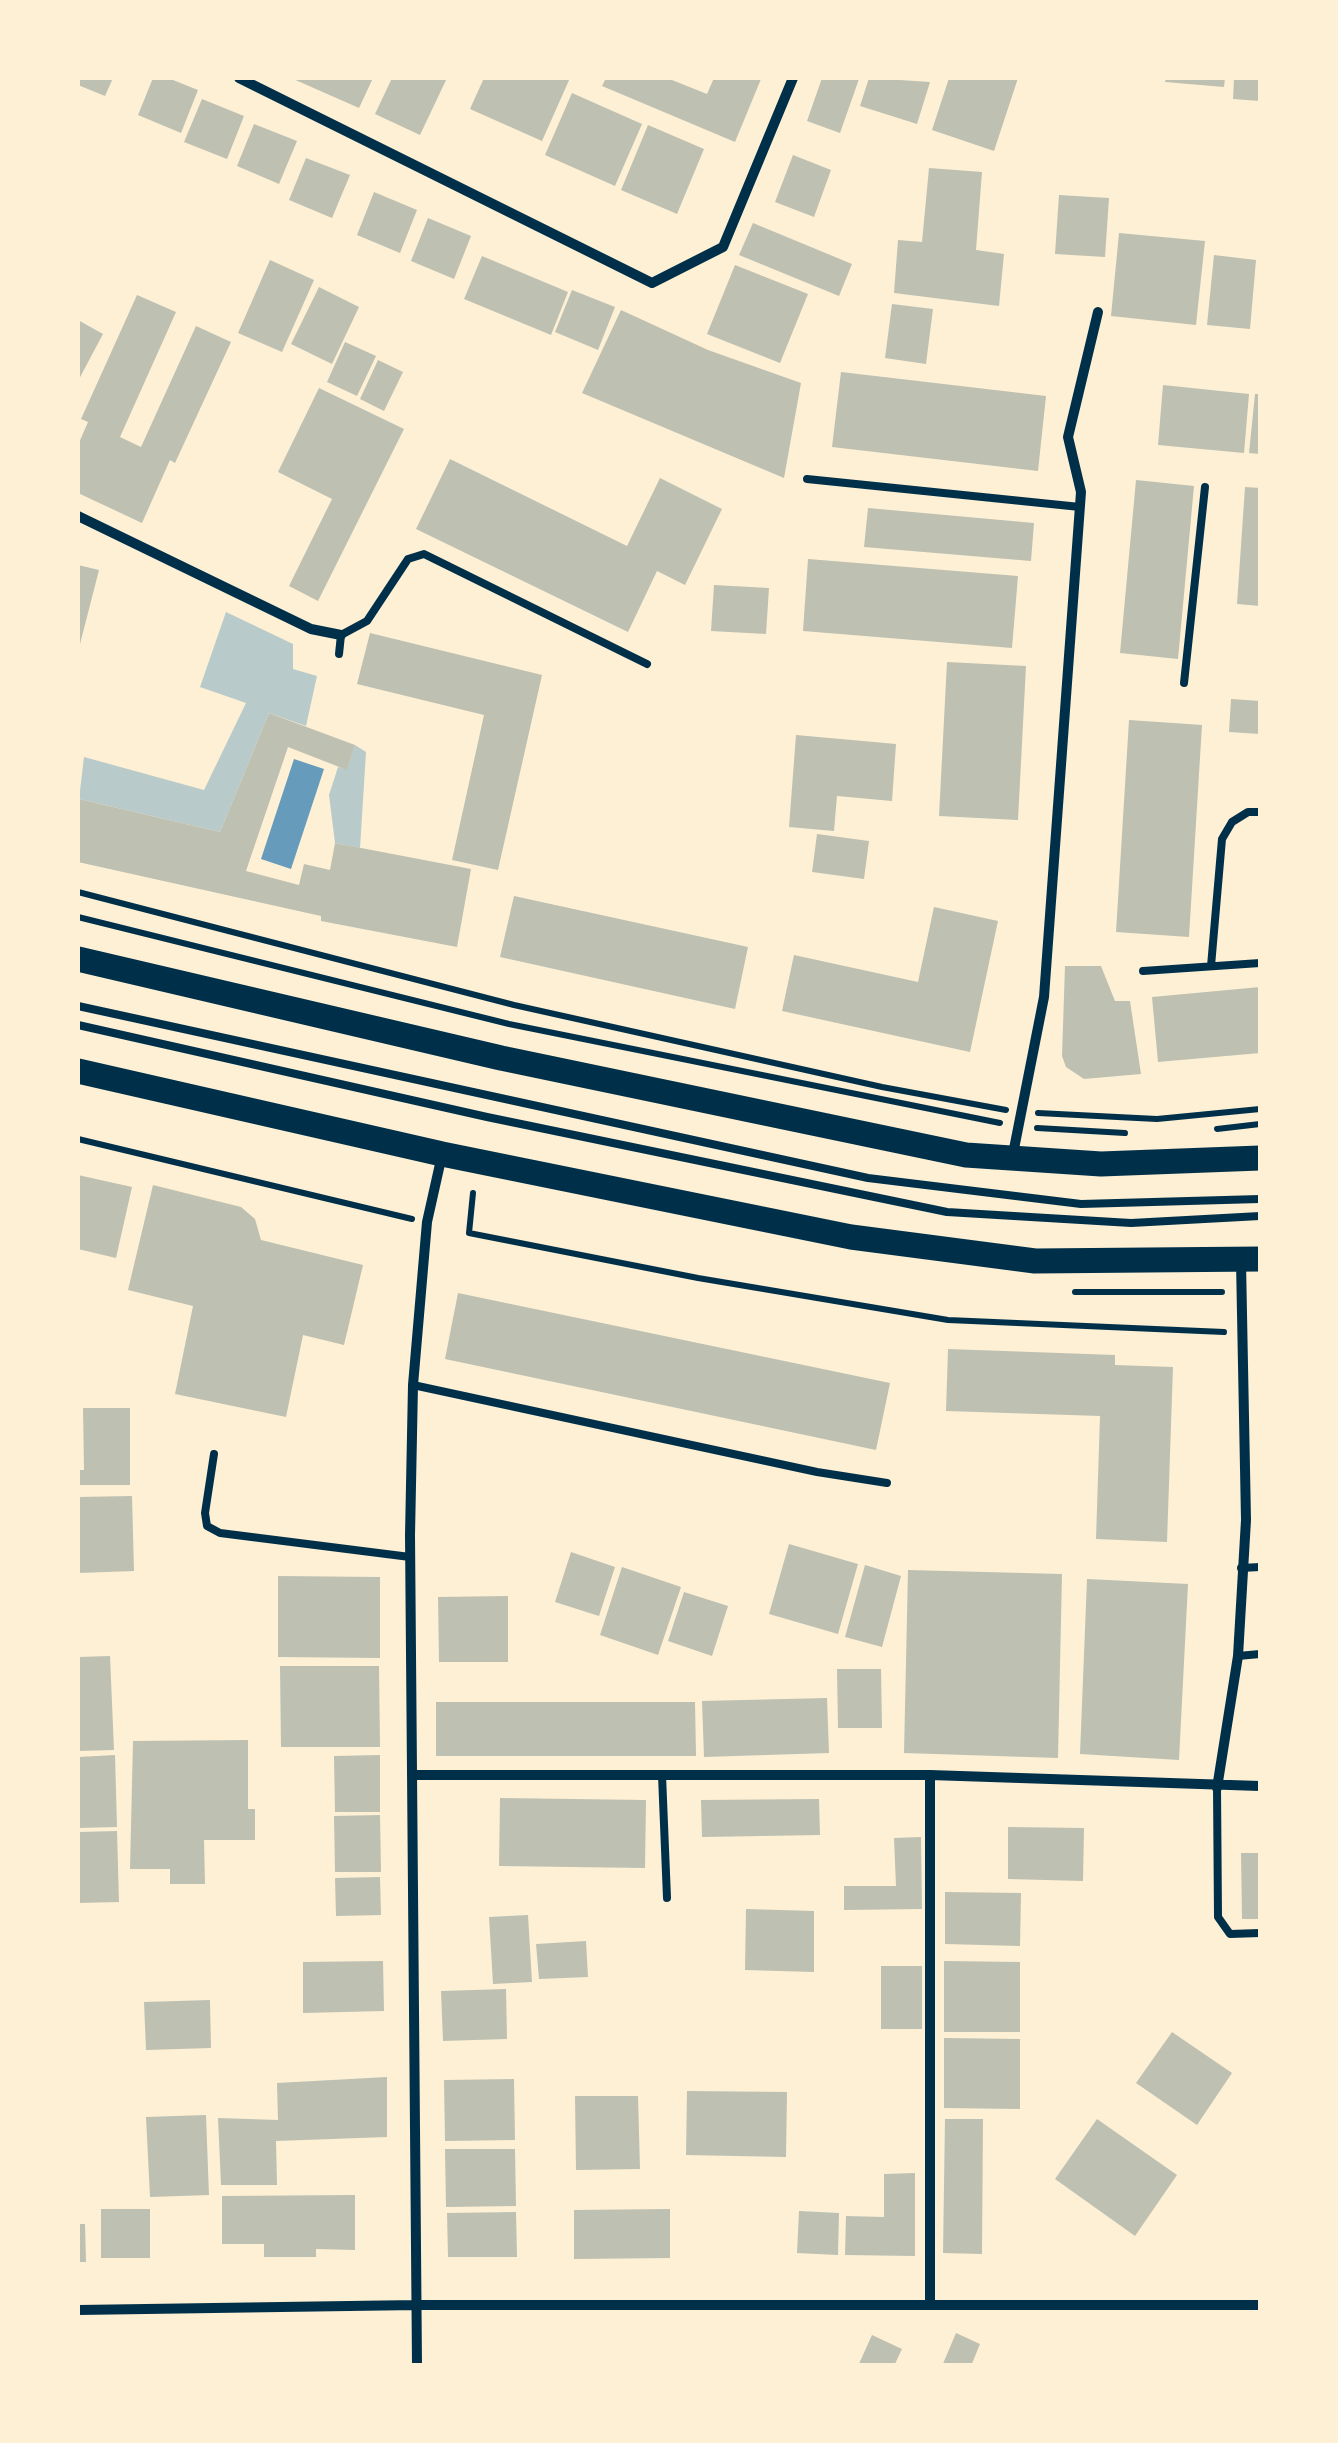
<!DOCTYPE html>
<style>
body{margin:0}
#map{position:relative;width:1338px;height:2443px;overflow:hidden;background:#fdf0d5;font-family:Ubuntu,sans-serif}
canvas{display:block}
.frame{position:absolute;inset:0;border:80px solid #fdf0d5;pointer-events:none}
</style>
<div id="map">
<canvas width="1338" height="2443"></canvas>
<div class="frame"></div>
</div>
<script>
const context = document.querySelector('canvas').getContext('2d');
context.lineJoin = 'round';
function fill(path, color) { context.fillStyle = color; context.fill(path, 'evenodd'); }
const toPath = rows => new Path2D(rows.map(r => 'M' + r).join(''));
function stroke(path, color, width, dash) { context.strokeStyle = color; context.lineWidth = width; context.lineCap = dash ? 'butt' : 'round'; context.setLineDash(dash || []); context.stroke(path); }
const green = toPath([
 [226,612,293,644,293,669,317,676,306,726,269,713,220,832,79,799,84,757,204,790,246,703,200,687],
 [355,745,366,752,360,848,335,843,329,795,338,767,347,769]
]);
const water = toPath([
 [294,759,324,769,291,869,261,859]
]);
const building = toPath([
 [78,78,113,78,105,96,78,85],
 [153,78,168,78,198,90,181,133,138,115],
 [291,78,373,78,359,108],
 [392,78,447,78,420,135,375,114],
 [484,78,570,78,542,141,470,109],
 [606,78,667,78,707,94,714,78,761,79,735,142,602,86],
 [822,78,859,79,840,133,807,121],
 [869,78,930,82,917,124,860,106],
 [949,78,1018,78,994,151,932,130],
 [1166,78,1225,78,1224,87,1165,82],
 [1234,78,1260,78,1260,101,1233,99],
 [572,93,642,124,615,186,545,155],
 [202,99,244,116,227,159,184,142],
 [254,124,297,141,279,184,237,166],
 [648,125,704,149,677,214,621,190],
 [793,155,831,170,814,217,775,202],
 [306,158,350,175,332,218,289,200],
 [929,168,982,172,976,250,1004,254,999,306,894,293,898,240,922,242],
 [374,192,417,210,400,253,357,235],
 [1059,195,1109,198,1105,257,1055,254],
 [428,218,471,236,454,279,411,261],
 [753,223,852,264,839,296,739,255],
 [1119,233,1205,241,1196,325,1111,316],
 [1214,255,1256,260,1250,329,1207,325],
 [482,256,568,292,551,335,464,299],
 [270,260,314,280,282,352,238,333],
 [735,265,808,294,780,363,707,334],
 [319,287,359,307,332,364,291,344],
 [572,290,615,307,598,350,555,332],
 [137,295,176,312,120,437,141,447,196,326,231,342,175,463,170,460,142,523,78,493,78,445,88,422,81,419],
 [892,304,933,309,926,364,885,358],
 [621,310,708,350,801,383,784,478,582,393],
 [78,320,103,334,78,381],
 [345,342,376,356,357,396,327,382],
 [378,360,403,372,384,411,360,399],
 [841,372,1046,396,1038,471,832,447],
 [1163,385,1249,394,1244,453,1158,445],
 [319,388,404,429,318,601,289,586,332,499,278,472],
 [1255,394,1260,394,1260,454,1249,453],
 [450,459,627,546,660,478,722,509,685,585,657,571,628,632,416,529],
 [1136,480,1194,486,1178,659,1120,653],
 [1245,487,1260,488,1260,606,1237,604],
 [868,508,1034,523,1031,561,864,547],
 [808,559,1018,576,1012,648,803,631],
 [78,565,99,570,79,648,78,648],
 [714,585,769,588,766,634,711,631],
 [370,633,542,675,498,870,452,860,484,715,357,684],
 [947,662,1026,666,1018,820,939,816],
 [1231,699,1260,701,1260,734,1229,732],
 [269,713,355,745,347,770,288,747,246,871,299,885,304,864,330,870,335,843,471,869,457,947,321,921,321,916,78,862,79,799,220,832],
 [1129,720,1202,725,1189,937,1116,932],
 [796,735,896,744,892,801,837,796,834,831,789,827],
 [817,834,869,841,864,879,812,872],
 [514,896,748,947,735,1009,500,957],
 [934,907,998,921,970,1052,782,1011,794,955,918,982],
 [1065,966,1101,966,1115,1001,1130,1001,1141,1074,1084,1079,1066,1067,1062,1056],
 [1260,987,1260,1053,1158,1062,1152,997],
 [78,1175,132,1187,116,1258,78,1249],
 [153,1185,241,1207,255,1219,261,1240,363,1265,344,1345,303,1335,286,1417,175,1394,193,1306,128,1290],
 [458,1293,890,1383,876,1450,445,1359],
 [948,1349,1115,1355,1115,1365,1173,1367,1167,1542,1096,1539,1100,1416,946,1411],
 [83,1408,130,1408,130,1485,78,1485,78,1470,84,1470],
 [132,1496,134,1571,78,1573,78,1497],
 [789,1544,858,1564,838,1634,769,1614],
 [571,1552,615,1567,599,1616,555,1602],
 [865,1565,901,1576,882,1647,845,1637],
 [622,1567,681,1587,658,1655,600,1635],
 [908,1570,1062,1574,1058,1758,904,1753],
 [278,1576,380,1577,380,1658,278,1657],
 [1087,1579,1188,1584,1179,1760,1080,1754],
 [684,1592,728,1606,712,1656,668,1641],
 [508,1596,508,1662,439,1662,438,1597],
 [110,1656,114,1750,78,1751,78,1657],
 [280,1666,379,1666,380,1747,281,1747],
 [837,1669,881,1669,882,1728,838,1728],
 [827,1698,829,1753,704,1757,702,1701],
 [436,1702,695,1702,696,1756,436,1756],
 [248,1740,248,1809,255,1809,255,1840,204,1840,205,1884,170,1884,170,1869,130,1869,133,1741],
 [115,1755,117,1827,78,1828,78,1757],
 [380,1755,380,1812,335,1812,334,1756],
 [500,1798,646,1800,645,1868,499,1866],
 [819,1799,820,1835,702,1837,701,1800],
 [380,1815,381,1872,335,1872,334,1816],
 [1008,1827,1084,1828,1083,1881,1008,1879],
 [117,1831,119,1902,78,1903,78,1832],
 [921,1837,922,1909,844,1910,844,1886,896,1886,894,1838],
 [1241,1853,1260,1853,1260,1919,1242,1919],
 [380,1877,381,1915,336,1916,335,1878],
 [945,1892,1021,1893,1020,1946,945,1944],
 [746,1909,814,1911,814,1972,745,1970],
 [528,1915,532,1982,493,1984,489,1917],
 [586,1941,588,1977,539,1979,536,1944],
 [383,1961,384,2011,303,2013,303,1962],
 [944,1961,1020,1962,1020,2032,944,2032],
 [881,1966,922,1966,922,2029,881,2029],
 [506,1989,507,2039,443,2041,441,1991],
 [210,2000,211,2048,146,2050,144,2002],
 [1172,2032,1232,2073,1197,2125,1136,2083],
 [944,2038,1020,2039,1020,2109,944,2108],
 [387,2077,387,2137,276,2141,277,2185,221,2185,218,2118,278,2120,277,2083],
 [514,2079,515,2140,445,2141,444,2080],
 [687,2091,787,2092,786,2157,686,2155],
 [575,2096,638,2096,640,2169,576,2170],
 [206,2115,209,2195,150,2197,146,2117],
 [945,2119,983,2119,982,2254,943,2253],
 [1097,2119,1177,2175,1135,2236,1055,2179],
 [445,2149,515,2149,516,2206,446,2207],
 [915,2173,915,2256,845,2255,846,2216,884,2217,884,2174],
 [355,2195,355,2250,316,2249,316,2257,264,2257,264,2244,222,2244,222,2196],
 [101,2209,150,2209,150,2258,101,2258],
 [670,2209,670,2258,574,2259,574,2210],
 [799,2211,839,2213,838,2255,797,2253],
 [516,2212,517,2257,448,2257,447,2213],
 [78,2224,85,2224,86,2262,78,2262],
 [956,2333,980,2344,971,2366,942,2366],
 [872,2335,902,2349,894,2366,858,2366]
]);
const path = toPath([
 [78,892,514,1005,882,1087,1006,1110],
 [78,917,509,1024,1000,1123],
 [1038,1113,1157,1119,1260,1109],
 [1037,1128,1125,1133],
 [1217,1129,1260,1124],
 [78,1139,412,1219],
 [473,1193,469,1233,698,1278,948,1320,1224,1332],
 [1075,1292,1222,1292]
]);
const service = toPath([
 [807,479,1080,507],
 [339,654,341,635,367,621,408,559,424,554,647,664],
 [1184,683,1205,487],
 [1211,966,1222,839,1232,822,1248,812,1260,812],
 [1143,971,1260,963],
 [78,1006,868,1178,1081,1204,1260,1199],
 [78,1025,487,1117,947,1212,1131,1223,1260,1216],
 [413,1385,817,1472,887,1483],
 [214,1454,205,1513,207,1526,220,1533,410,1557],
 [1241,1568,1260,1567],
 [1238,1656,1260,1654],
 [662,1775,667,1898],
 [1217,1788,1218,1917,1230,1934,1260,1933]
]);
const minor = toPath([
 [239,78,652,283,723,247,793,78],
 [78,516,311,629,341,635],
 [1012,1159,1044,997,1081,492,1068,437,1098,312],
 [412,1775,930,1775,1260,1786],
 [930,1775,930,2304],
 [1217,1788,1238,1656,1246,1520,1241,1262],
 [78,2310,417,2305,1260,2305],
 [417,2366,410,1535,413,1385,427,1222,442,1155]
]);
const primary = toPath([
 [78,959,501,1058,966,1155,1101,1164,1260,1158],
 [78,1071,442,1154,851,1237,1035,1261,1260,1259]
]);
fill(green, '#b9caca');
fill(water, '#669bbc');
fill(building, '#bec0b2');
stroke(path, '#003049', 6);
stroke(service, '#003049', 8);
stroke(minor, '#003049', 10);
stroke(primary, '#003049', 25);
</script>
